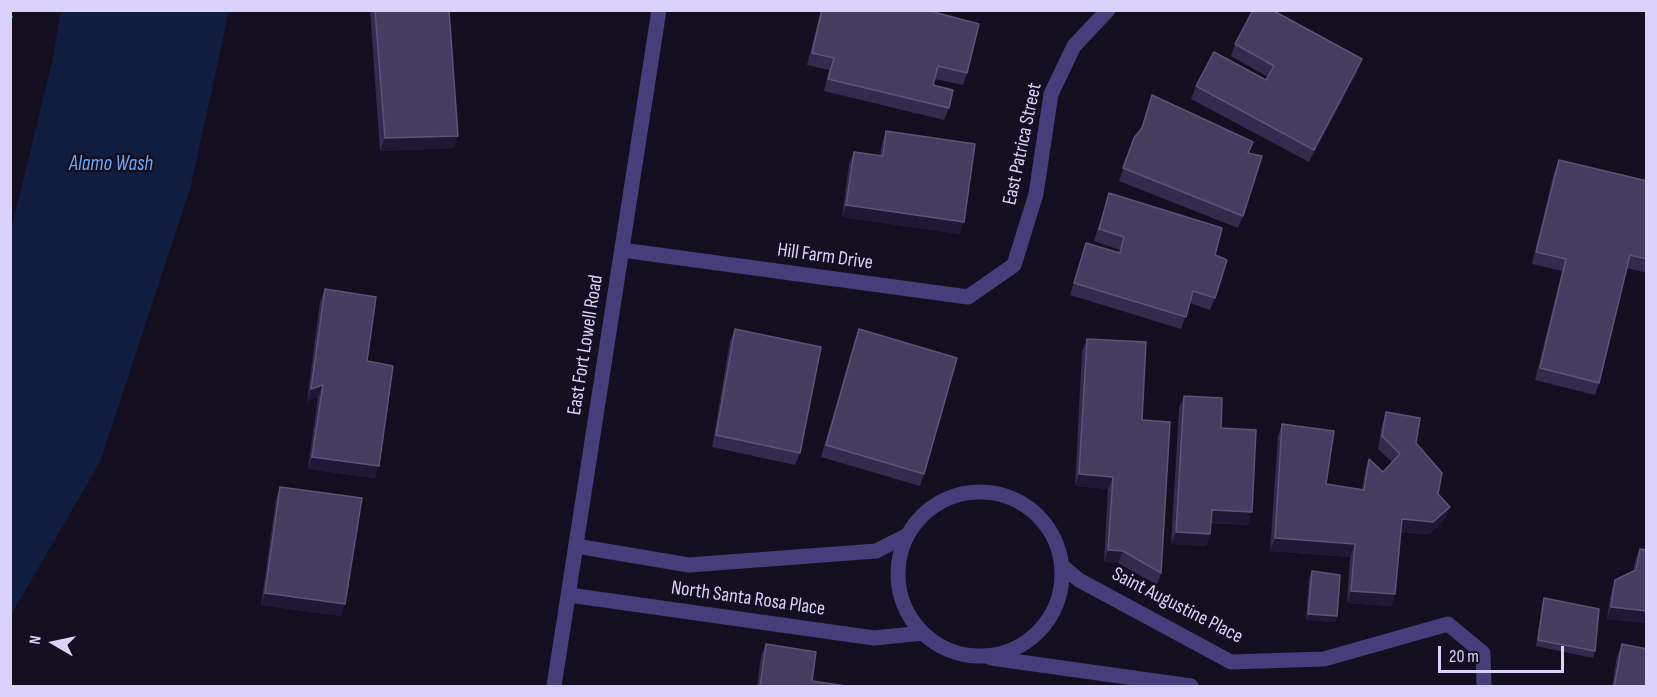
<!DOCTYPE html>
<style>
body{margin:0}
#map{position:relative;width:1657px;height:697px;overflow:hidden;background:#140f20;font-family:"Sofia Sans Condensed",sans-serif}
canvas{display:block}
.frame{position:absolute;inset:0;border:12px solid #dbd2fb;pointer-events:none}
.north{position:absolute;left:24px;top:613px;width:60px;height:60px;-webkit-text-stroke:4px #140f20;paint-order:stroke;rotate:279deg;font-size:16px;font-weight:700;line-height:24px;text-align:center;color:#dbd2fb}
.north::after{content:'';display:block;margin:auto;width:21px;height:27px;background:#dbd2fb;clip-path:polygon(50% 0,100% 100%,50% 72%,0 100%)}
.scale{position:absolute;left:1438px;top:646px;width:126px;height:27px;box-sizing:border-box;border:3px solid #dbd2fb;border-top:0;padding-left:8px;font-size:18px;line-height:21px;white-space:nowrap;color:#dbd2fb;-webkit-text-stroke:4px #140f20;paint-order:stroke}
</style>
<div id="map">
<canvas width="1657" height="697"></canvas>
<div class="frame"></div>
<div class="north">N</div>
<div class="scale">20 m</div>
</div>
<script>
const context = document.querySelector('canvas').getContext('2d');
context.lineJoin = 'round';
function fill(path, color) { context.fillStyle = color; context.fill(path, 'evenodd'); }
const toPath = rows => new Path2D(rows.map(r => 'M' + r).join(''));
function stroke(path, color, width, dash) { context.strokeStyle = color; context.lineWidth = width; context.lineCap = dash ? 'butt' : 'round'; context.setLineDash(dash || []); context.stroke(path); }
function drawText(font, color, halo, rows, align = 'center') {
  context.font = font + ' "Sofia Sans Condensed",sans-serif'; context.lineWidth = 5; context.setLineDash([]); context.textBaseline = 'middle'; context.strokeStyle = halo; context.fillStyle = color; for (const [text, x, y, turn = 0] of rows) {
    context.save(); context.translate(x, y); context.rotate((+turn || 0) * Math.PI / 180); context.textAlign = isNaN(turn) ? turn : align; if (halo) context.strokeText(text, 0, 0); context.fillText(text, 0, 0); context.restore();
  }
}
const water = toPath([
 [61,11,229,11,190,189,100,462,11,615,11,229,52,63]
]);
const path = toPath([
 [10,18,13,10]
]);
const minor = toPath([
 [622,250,968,297,1014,265,1036,194,1051,94,1074,46,1108,10],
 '898 574a82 82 0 1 1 164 0a82 82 0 1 1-164 0Z',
 [576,546,689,565,876,551,908,535],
 [1062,566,1079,580,1231,662,1324,659,1448,624,1483,653,1484,686],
 [569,595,874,638,923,633],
 [991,658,1191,686]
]);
const tertiary = toPath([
 [554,686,659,10]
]);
const wall = toPath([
 [370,10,449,10,454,148,380,151],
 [821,10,936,10,935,13,967,73,963,85,935,79,933,85,949,108,944,120,824,91,829,70,807,65],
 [1235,44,1358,71,1309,162,1191,99,1196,86,1266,80,1268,77,1231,56],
 [1152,95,1249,153,1243,216,1238,228,1119,181,1134,138,1141,130],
 [886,131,960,234,842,217,849,164,854,152,880,155,882,144],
 [1559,160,1647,181,1647,273,1627,268,1599,383,1595,395,1535,380,1562,271,1532,264,1554,172],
 [1109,193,1215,255,1215,298,1210,310,1190,303,1181,329,1070,295,1086,243,1119,253,1120,250,1094,241],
 [325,289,367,361,375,478,308,469,318,397,307,401,320,302],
 [735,329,800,453,795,465,712,447,730,341],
 [859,329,924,474,920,486,821,457,854,342],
 [1087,339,1142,420,1161,573,1157,585,1118,563,1104,562,1108,489,1075,486,1082,351],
 [1184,396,1221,428,1248,525,1211,523,1210,534,1206,546,1171,544,1179,408],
 [1386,412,1416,443,1438,494,1450,507,1445,519,1429,534,1400,532,1395,594,1391,606,1347,603,1350,557,1270,551,1278,436,1282,424,1326,484,1362,489,1365,471,1369,459,1383,472,1392,462,1378,449,1382,425],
 [280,487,341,616,261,605,276,499],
 [1640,549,1647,550,1647,623,1607,619,1611,592,1615,580,1633,571,1635,561],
 [1312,571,1337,616,1335,622,1306,620,1309,578],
 [1544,598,1595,651,1593,658,1536,646,1542,604],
 [766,644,812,681,853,687,757,687,761,656],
 [1622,644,1647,687,1612,687,1617,656]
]);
const shadedWall = toPath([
 [1362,59,1358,71,1309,162,1314,150],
 [458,136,454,148,380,151,385,138],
 [846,205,964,222,960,234,842,217],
 [323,385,318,397,307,401,311,389],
 [312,457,379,466,375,478,308,469],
 [1079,474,1113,477,1108,489,1075,486],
 [1450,507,1445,519,1429,534,1397,531,1402,519],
 [1212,510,1252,512,1248,525,1207,522],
 [1176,532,1210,534,1206,546,1171,544],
 [1275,538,1355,544,1350,557,1270,551],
 [1108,550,1123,551,1118,563,1104,562],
 [1351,591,1395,594,1391,606,1347,603],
 [265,593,345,604,341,616,261,605],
 [1611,607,1647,611,1647,623,1607,619],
 [1308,614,1337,616,1335,622,1306,620]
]);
const building = toPath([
 [375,10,449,10,458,136,385,138,375,10],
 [822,10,926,10,979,24,967,73,938,66,933,85,953,90,949,108,828,79,834,58,812,53,822,10],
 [1253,10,1272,10,1362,59,1314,150,1196,86,1214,52,1266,80,1274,66,1235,44,1253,10],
 [1152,95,1253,142,1248,153,1262,156,1243,216,1123,168,1134,138,1142,128,1152,95],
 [886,131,975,144,964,222,846,205,854,152,883,156,886,131],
 [1559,160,1647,181,1647,259,1630,255,1599,383,1540,368,1566,259,1536,252,1559,160],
 [1109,193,1222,228,1215,255,1227,260,1215,298,1193,291,1186,317,1074,283,1086,243,1120,253,1124,237,1099,229,1109,193],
 [325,289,376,297,367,361,393,366,379,466,312,457,323,385,311,389,325,289],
 [735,329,821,347,800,453,716,435,735,329],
 [859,329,957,358,924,474,826,445,859,329],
 [1087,339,1146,342,1142,420,1170,422,1161,573,1123,551,1108,550,1113,477,1079,474,1087,339],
 [1184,396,1222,398,1221,428,1256,430,1252,512,1212,510,1210,534,1176,532,1184,396],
 [1386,412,1420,418,1416,443,1442,473,1438,494,1450,507,1433,522,1402,519,1395,594,1351,591,1355,544,1275,538,1282,424,1334,431,1326,484,1364,490,1369,459,1383,472,1400,454,1382,436,1386,412],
 [280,487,362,498,345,604,265,593,280,487],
 [1640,549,1647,550,1647,611,1611,607,1615,580,1636,570,1640,549],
 [1312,571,1340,575,1337,616,1308,614,1312,571],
 [1544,598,1599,609,1595,651,1538,640,1544,598],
 [766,644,816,652,812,681,853,687,760,687,766,644],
 [1622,644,1647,649,1647,687,1614,687,1622,644]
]);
const streetNames = [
 ["East Patrica Street",1023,144,-78],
 ["Hill Farm Drive",825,257,8],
 ["East Fort Lowell Road",586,345,-81],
 ["North Santa Rosa Place",748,599,8],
 ["Saint Augustine Place",1177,606,27]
];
const waterNames = [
 ["Alamo Wash",111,165]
];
fill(water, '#101d3f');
stroke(path, '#38a5a9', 4, [3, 4.5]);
stroke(minor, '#463e7b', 15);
stroke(tertiary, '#463e7b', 15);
fill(wall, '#342a4d');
fill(shadedWall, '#1f1733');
fill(building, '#463c60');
stroke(building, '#5d5378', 1.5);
drawText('20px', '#dbd2fb', '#140f20', streetNames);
drawText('italic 21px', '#69a6f2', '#140f20', waterNames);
</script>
